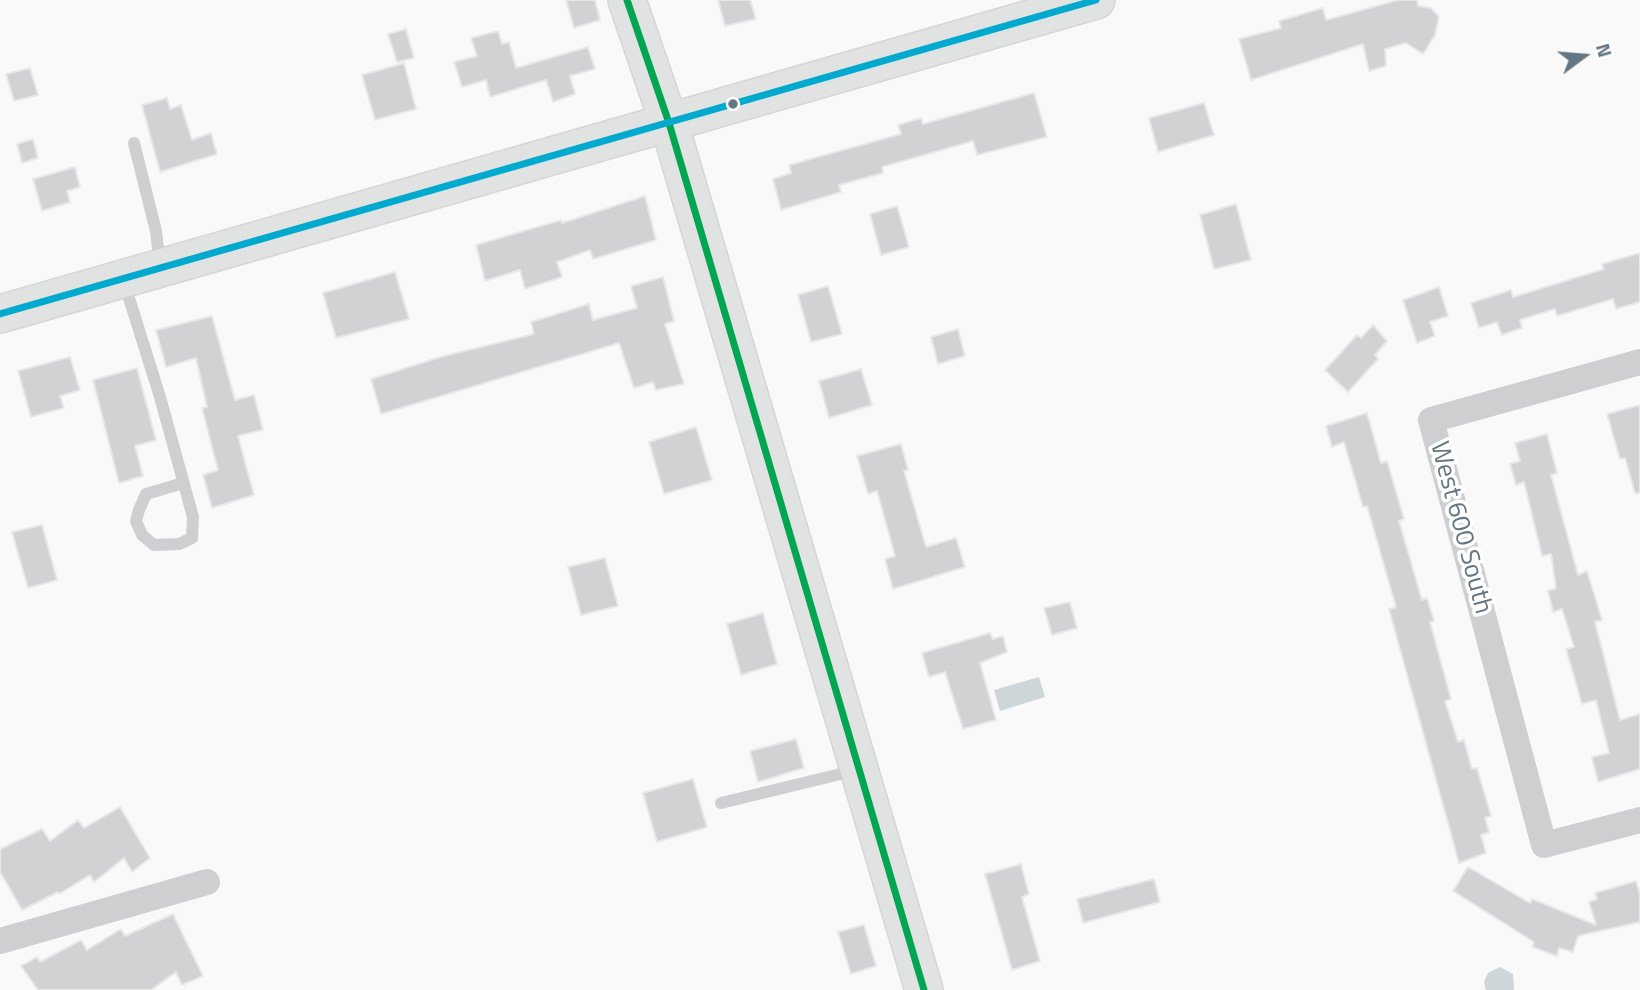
<!DOCTYPE html>
<style>
body{margin:0}
#map{position:relative;width:1640px;height:990px;overflow:hidden;background:#f9f9f9;font-family:"Titillium Web",sans-serif}
canvas{display:block}
.north{position:absolute;left:1549px;top:21px;width:70px;height:70px;-webkit-text-stroke:5px #fff;paint-order:stroke;rotate:74deg;font-size:19px;font-weight:700;line-height:28px;text-align:center;color:#657683}
.north::after{content:'';display:block;margin:auto;width:24px;height:32px;background:#657683;clip-path:polygon(50% 0,100% 100%,50% 72%,0 100%)}
</style>
<div id="map">
<canvas width="1640" height="990"></canvas>
<div class="north">N</div>
</div>
<script>
const context = document.querySelector('canvas').getContext('2d');
context.lineJoin = 'round';
function fill(path, color) { context.fillStyle = color; context.fill(path, 'evenodd'); }
const toPath = rows => new Path2D(rows.map(r => 'M' + r).join(''));
function stroke(path, color, width, dash) { context.strokeStyle = color; context.lineWidth = width; context.lineCap = dash ? 'butt' : 'round'; context.setLineDash(dash || []); context.stroke(path); }
function drawText(font, color, halo, rows, align = 'center') {
  context.font = font + ' "Titillium Web",sans-serif'; context.lineWidth = 7; context.setLineDash([]); context.textBaseline = 'middle'; context.strokeStyle = halo; context.fillStyle = color; for (const [text, x, y, turn = 0] of rows) {
    context.save(); context.translate(x, y); context.rotate((+turn || 0) * Math.PI / 180); context.textAlign = isNaN(turn) ? turn : align; if (halo) context.strokeText(text, 0, 0); context.fillText(text, 0, 0); context.restore();
  }
}
const water = toPath([
 [1039,677,1045,697,1000,711,994,690],
 [1500,967,1513,974,1514,990,1486,990,1484,982,1488,973]
]);
const building = toPath([
 [566,0,595,0,600,20,574,28,566,0],
 [718,0,750,0,756,19,725,26,718,0],
 [1398,0,1417,0,1418,6,1431,8,1439,17,1435,35,1423,54,1406,43,1385,49,1386,66,1369,71,1363,44,1251,80,1239,39,1281,28,1279,21,1323,8,1326,20,1398,0],
 [406,29,414,58,397,62,388,34,406,29],
 [498,31,502,44,509,42,516,68,588,47,595,69,570,76,575,94,553,102,546,80,490,97,486,80,462,87,454,62,477,56,471,38,498,31],
 [404,63,416,109,375,120,362,75,404,63],
 [30,68,38,95,14,101,6,74,30,68],
 [1034,93,1047,137,977,155,973,141,882,167,883,173,839,185,841,192,781,210,773,179,791,173,789,165,901,134,898,125,921,118,923,124,1034,93],
 [167,98,170,109,181,105,192,140,211,133,217,154,160,172,142,105,167,98],
 [1204,103,1214,135,1158,152,1149,118,1204,103],
 [33,139,38,158,22,163,17,144,33,139],
 [75,167,80,187,67,191,70,202,42,211,33,179,75,167],
 [645,196,656,240,593,259,590,250,557,262,562,277,525,289,520,270,485,281,476,245,561,220,562,223,645,196],
 [1236,204,1251,260,1214,269,1200,215,1236,204],
 [897,206,909,247,881,255,870,214,897,206],
 [1640,253,1640,302,1616,309,1613,299,1557,316,1555,309,1520,320,1522,328,1502,335,1497,322,1479,328,1471,303,1511,290,1513,297,1604,269,1602,264,1640,253],
 [395,272,409,319,336,338,323,293,395,272],
 [663,277,674,321,665,324,684,384,656,390,653,382,634,388,619,343,381,414,371,379,444,356,534,334,531,322,589,304,593,320,637,308,631,286,663,277],
 [828,286,842,334,811,342,798,295,828,286],
 [1439,287,1448,316,1430,322,1435,336,1417,343,1403,300,1439,287],
 [212,316,235,400,254,395,263,430,238,436,254,495,212,508,203,475,218,470,202,408,207,407,196,358,166,367,156,330,212,316],
 [1373,325,1387,341,1375,355,1378,359,1348,392,1325,370,1357,335,1361,338,1373,325],
 [958,329,965,356,938,364,931,337,958,329],
 [70,357,80,390,60,396,64,408,31,417,18,371,70,357],
 [137,368,156,440,135,446,143,476,119,483,93,380,137,368],
 [861,369,872,405,829,418,819,381,861,369],
 [1640,405,1640,493,1635,493,1625,458,1620,459,1607,414,1640,405],
 [1367,413,1381,463,1387,461,1404,519,1399,521,1422,600,1427,598,1434,621,1430,622,1451,699,1445,701,1458,742,1464,740,1472,769,1477,768,1491,816,1485,818,1489,832,1481,835,1486,853,1459,863,1389,609,1396,607,1367,506,1363,507,1344,442,1332,447,1326,426,1367,413],
 [696,427,712,480,664,494,649,442,696,427],
 [1547,434,1557,473,1551,475,1578,575,1587,571,1602,620,1595,622,1620,720,1640,714,1640,769,1598,782,1592,757,1609,753,1596,700,1582,704,1566,649,1574,647,1562,609,1553,612,1548,591,1556,588,1551,554,1542,556,1524,482,1516,485,1510,464,1520,461,1515,443,1547,434],
 [901,444,908,470,904,471,926,547,956,538,965,567,893,589,885,559,895,556,877,491,868,494,857,456,901,444],
 [42,525,57,580,28,588,12,532,42,525],
 [605,558,618,606,581,615,568,567,605,558],
 [1070,602,1077,628,1052,635,1044,608,1070,602],
 [763,613,777,664,741,675,727,624,763,613],
 [990,633,993,639,1003,636,1007,652,980,663,996,720,963,729,945,672,929,677,922,653,990,633],
 [796,739,804,768,758,782,750,751,796,739],
 [693,779,707,827,657,842,643,793,693,779],
 [120,807,150,858,132,872,124,858,94,882,90,875,59,894,58,892,22,910,0,872,0,849,42,829,50,841,78,820,84,828,120,807],
 [1021,864,1029,894,1022,897,1040,961,1012,970,985,874,1021,864],
 [1468,867,1530,903,1532,899,1596,925,1589,902,1597,899,1595,893,1636,881,1640,894,1640,922,1578,936,1573,952,1559,948,1557,956,1532,947,1534,942,1453,891,1468,867],
 [1154,879,1160,902,1083,923,1077,899,1154,879],
 [173,914,203,976,182,985,176,972,151,990,38,990,21,966,37,957,40,962,81,940,87,950,121,929,125,936,173,914],
 [864,925,876,966,851,974,838,932,864,925]
]);
const lane = toPath([
 [134,143,156,231,160,265],
 [124,282,160,397,193,517,192,538,179,544,154,545,142,535,136,521,139,510,146,494,183,483],
 [721,803,857,770]
]);
const street = toPath([
 [1640,362,1431,420,1544,845,1640,820],
 [0,941,207,882]
]);
const secondary = toPath([
 [627,0,669,123,924,990],
 [0,314,1096,0]
]);
const bus1 = toPath([
 [627,0,669,123,924,990]
]);
const bus2 = toPath([
 [0,314,1096,0]
]);
const markers = [
 [733,104,6,"#657683"]
];
const streetNames = [
 ["West 600 South",1460,528,75]
];
fill(water, '#ced6d9');
fill(building, '#d0d2d3');
stroke(building, '#e8e8e8', 2);
stroke(secondary, '#d5d6d7', 40);
stroke(lane, '#cecfd0', 12);
stroke(street, '#cecfd0', 26);
stroke(secondary, '#e1e2e2', 37);
stroke(bus1, '#00a651', 7);
stroke(bus2, '#00a9ce', 7);
for (const [x, y, r, color] of markers) { const dot = new Path2D(); dot.arc(x, y, r, 0, 2 * Math.PI); context.fillStyle = color; context.fill(dot); stroke(dot, '#fff', 2.5); }
drawText('26px', '#657683', '#fff', streetNames);
</script>
